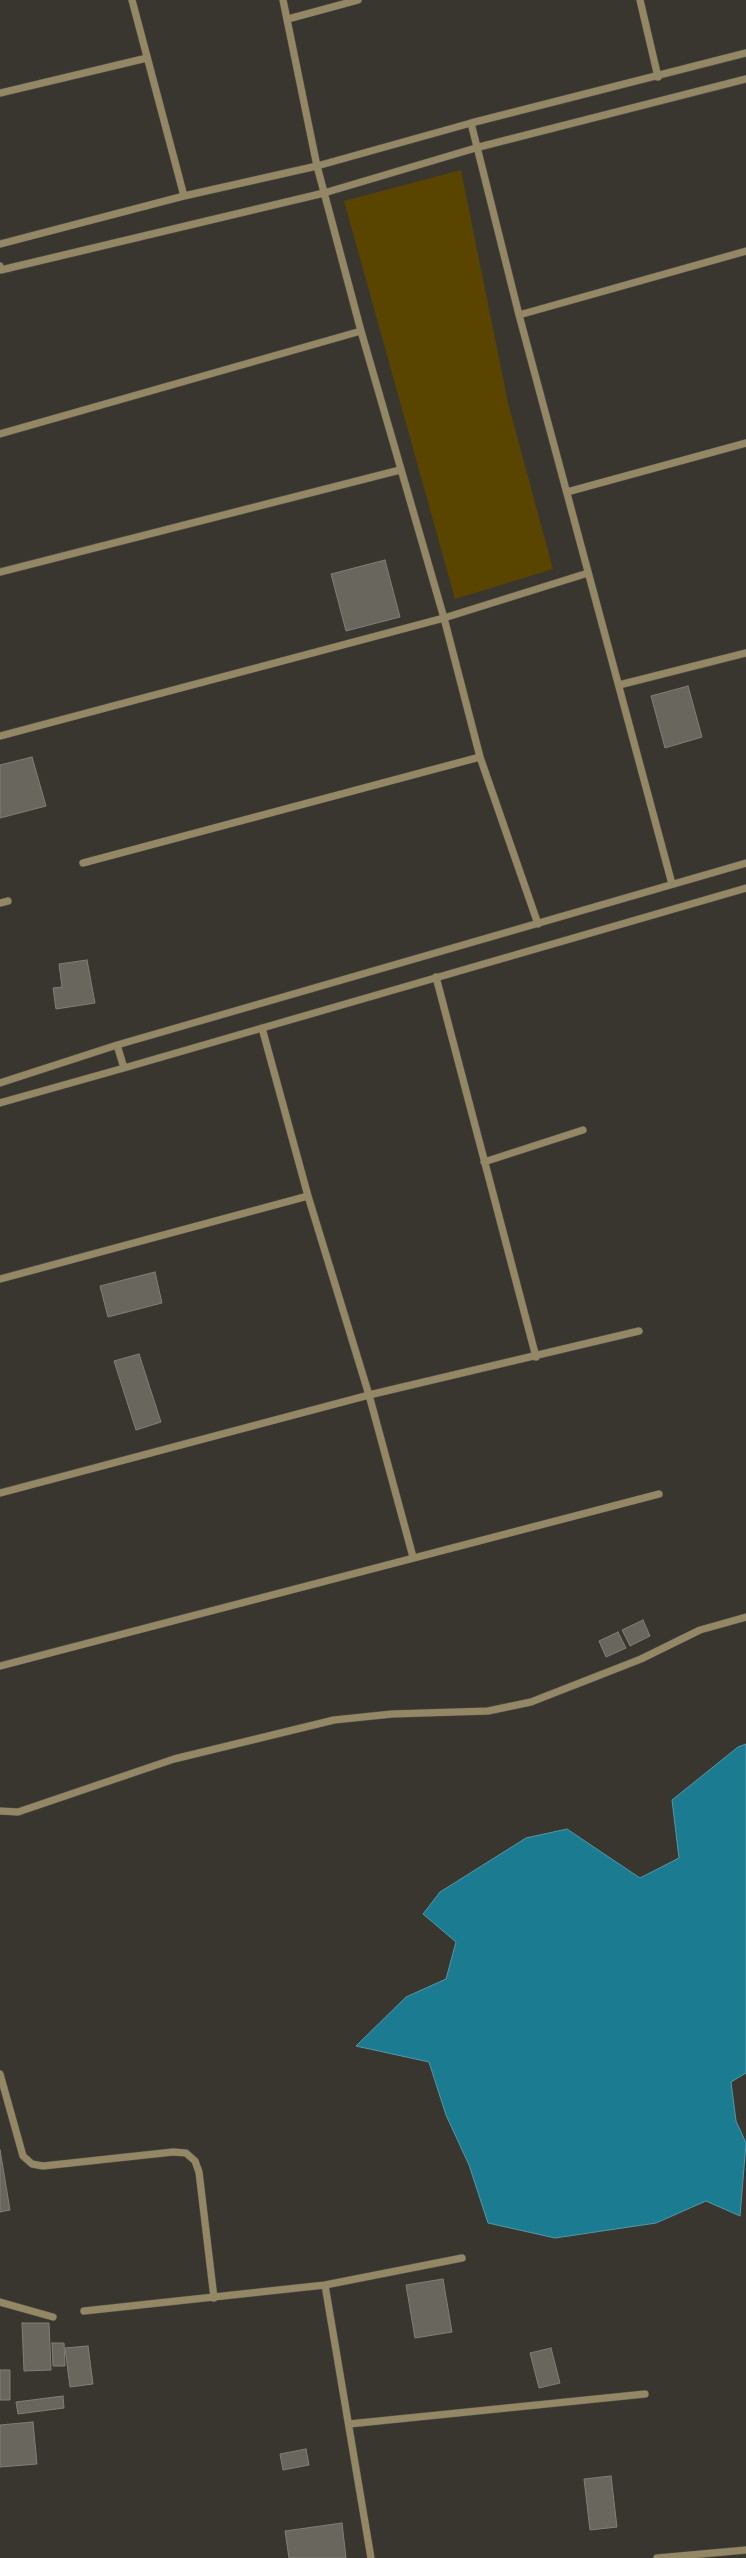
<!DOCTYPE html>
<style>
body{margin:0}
canvas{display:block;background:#39362f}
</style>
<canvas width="746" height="2558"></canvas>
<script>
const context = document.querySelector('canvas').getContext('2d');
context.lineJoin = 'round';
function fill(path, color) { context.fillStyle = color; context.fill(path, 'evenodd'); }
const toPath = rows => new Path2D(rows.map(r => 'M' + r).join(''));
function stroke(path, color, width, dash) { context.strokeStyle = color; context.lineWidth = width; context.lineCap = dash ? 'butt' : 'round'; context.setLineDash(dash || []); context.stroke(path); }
const green = toPath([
 [461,170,508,403,553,569,455,599,344,201]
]);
const water = toPath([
 [746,1744,746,2073,731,2082,736,2121,746,2143,740,2216,706,2201,656,2223,555,2238,488,2223,469,2165,446,2115,429,2062,356,2046,406,1997,446,1979,456,1942,423,1914,440,1892,526,1838,567,1829,640,1878,679,1858,672,1800,738,1747,746,1744]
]);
const building = toPath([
 [385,560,400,617,346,631,331,574,385,560],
 [688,686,702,737,665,748,651,696,688,686],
 [32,757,46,806,0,818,0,765,32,757],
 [87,960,95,1003,56,1009,53,988,62,987,59,964,87,960],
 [155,1272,162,1303,108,1317,100,1286,155,1272],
 [139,1354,161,1422,136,1430,114,1361,139,1354],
 [643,1620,650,1636,630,1646,622,1630,643,1620],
 [618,1632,626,1648,606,1657,599,1641,618,1632],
 [0,2150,10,2210,0,2212,0,2150],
 [443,2279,452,2332,415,2338,406,2285,443,2279],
 [22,2323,49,2323,51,2370,24,2371,22,2323],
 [52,2343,64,2343,65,2366,53,2366,52,2343],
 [88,2346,93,2384,70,2387,65,2348,88,2346],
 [551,2348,560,2383,539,2388,530,2353,551,2348],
 [0,2370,10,2370,10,2400,0,2400,0,2370],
 [63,2396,64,2408,18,2414,16,2402,63,2396],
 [33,2422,37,2464,0,2467,0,2425,33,2422],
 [306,2449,309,2465,283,2470,280,2454,306,2449],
 [611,2476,617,2527,590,2530,584,2479,611,2476],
 [342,2523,346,2558,289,2558,285,2531,342,2523]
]);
const minor = toPath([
 [132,0,184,196],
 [283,0,317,166,361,331,444,618,480,757,538,924],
 [640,0,658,77],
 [288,19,358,0],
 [0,93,147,58],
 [471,123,519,315,672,884],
 [0,244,184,196,317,166,471,123,746,53],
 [0,266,1,270,324,193,479,147,746,79],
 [519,315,746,251],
 [0,434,361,331],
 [567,492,746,443],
 [0,572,400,470],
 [619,685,746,653],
 [0,736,444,618,588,573],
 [83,863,480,757],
 [0,903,8,901],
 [436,977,536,1357],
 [262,1028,308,1196,369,1395,413,1557],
 [117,1045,124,1068,746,888],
 [0,1083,117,1045,746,863],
 [0,1103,124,1068],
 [484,1162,583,1130],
 [0,1279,308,1196],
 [0,1493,369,1395,639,1331],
 [0,1666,659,1494],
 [0,1811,18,1812,174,1759,334,1720,392,1714,488,1711,531,1702,641,1659,700,1630,746,1617],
 [0,2074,23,2156,32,2164,43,2166,173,2152,186,2153,195,2161,199,2172,214,2298],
 [325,2285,371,2558],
 [0,2302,53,2317],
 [84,2311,325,2285,462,2258],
 [349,2424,645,2394],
 [657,2558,746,2550]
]);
fill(green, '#594500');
fill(water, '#1a7b91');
stroke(water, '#5497a5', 1);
fill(building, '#69665d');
stroke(building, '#817e76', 1);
stroke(minor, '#56534d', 8);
stroke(minor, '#948765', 7);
</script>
